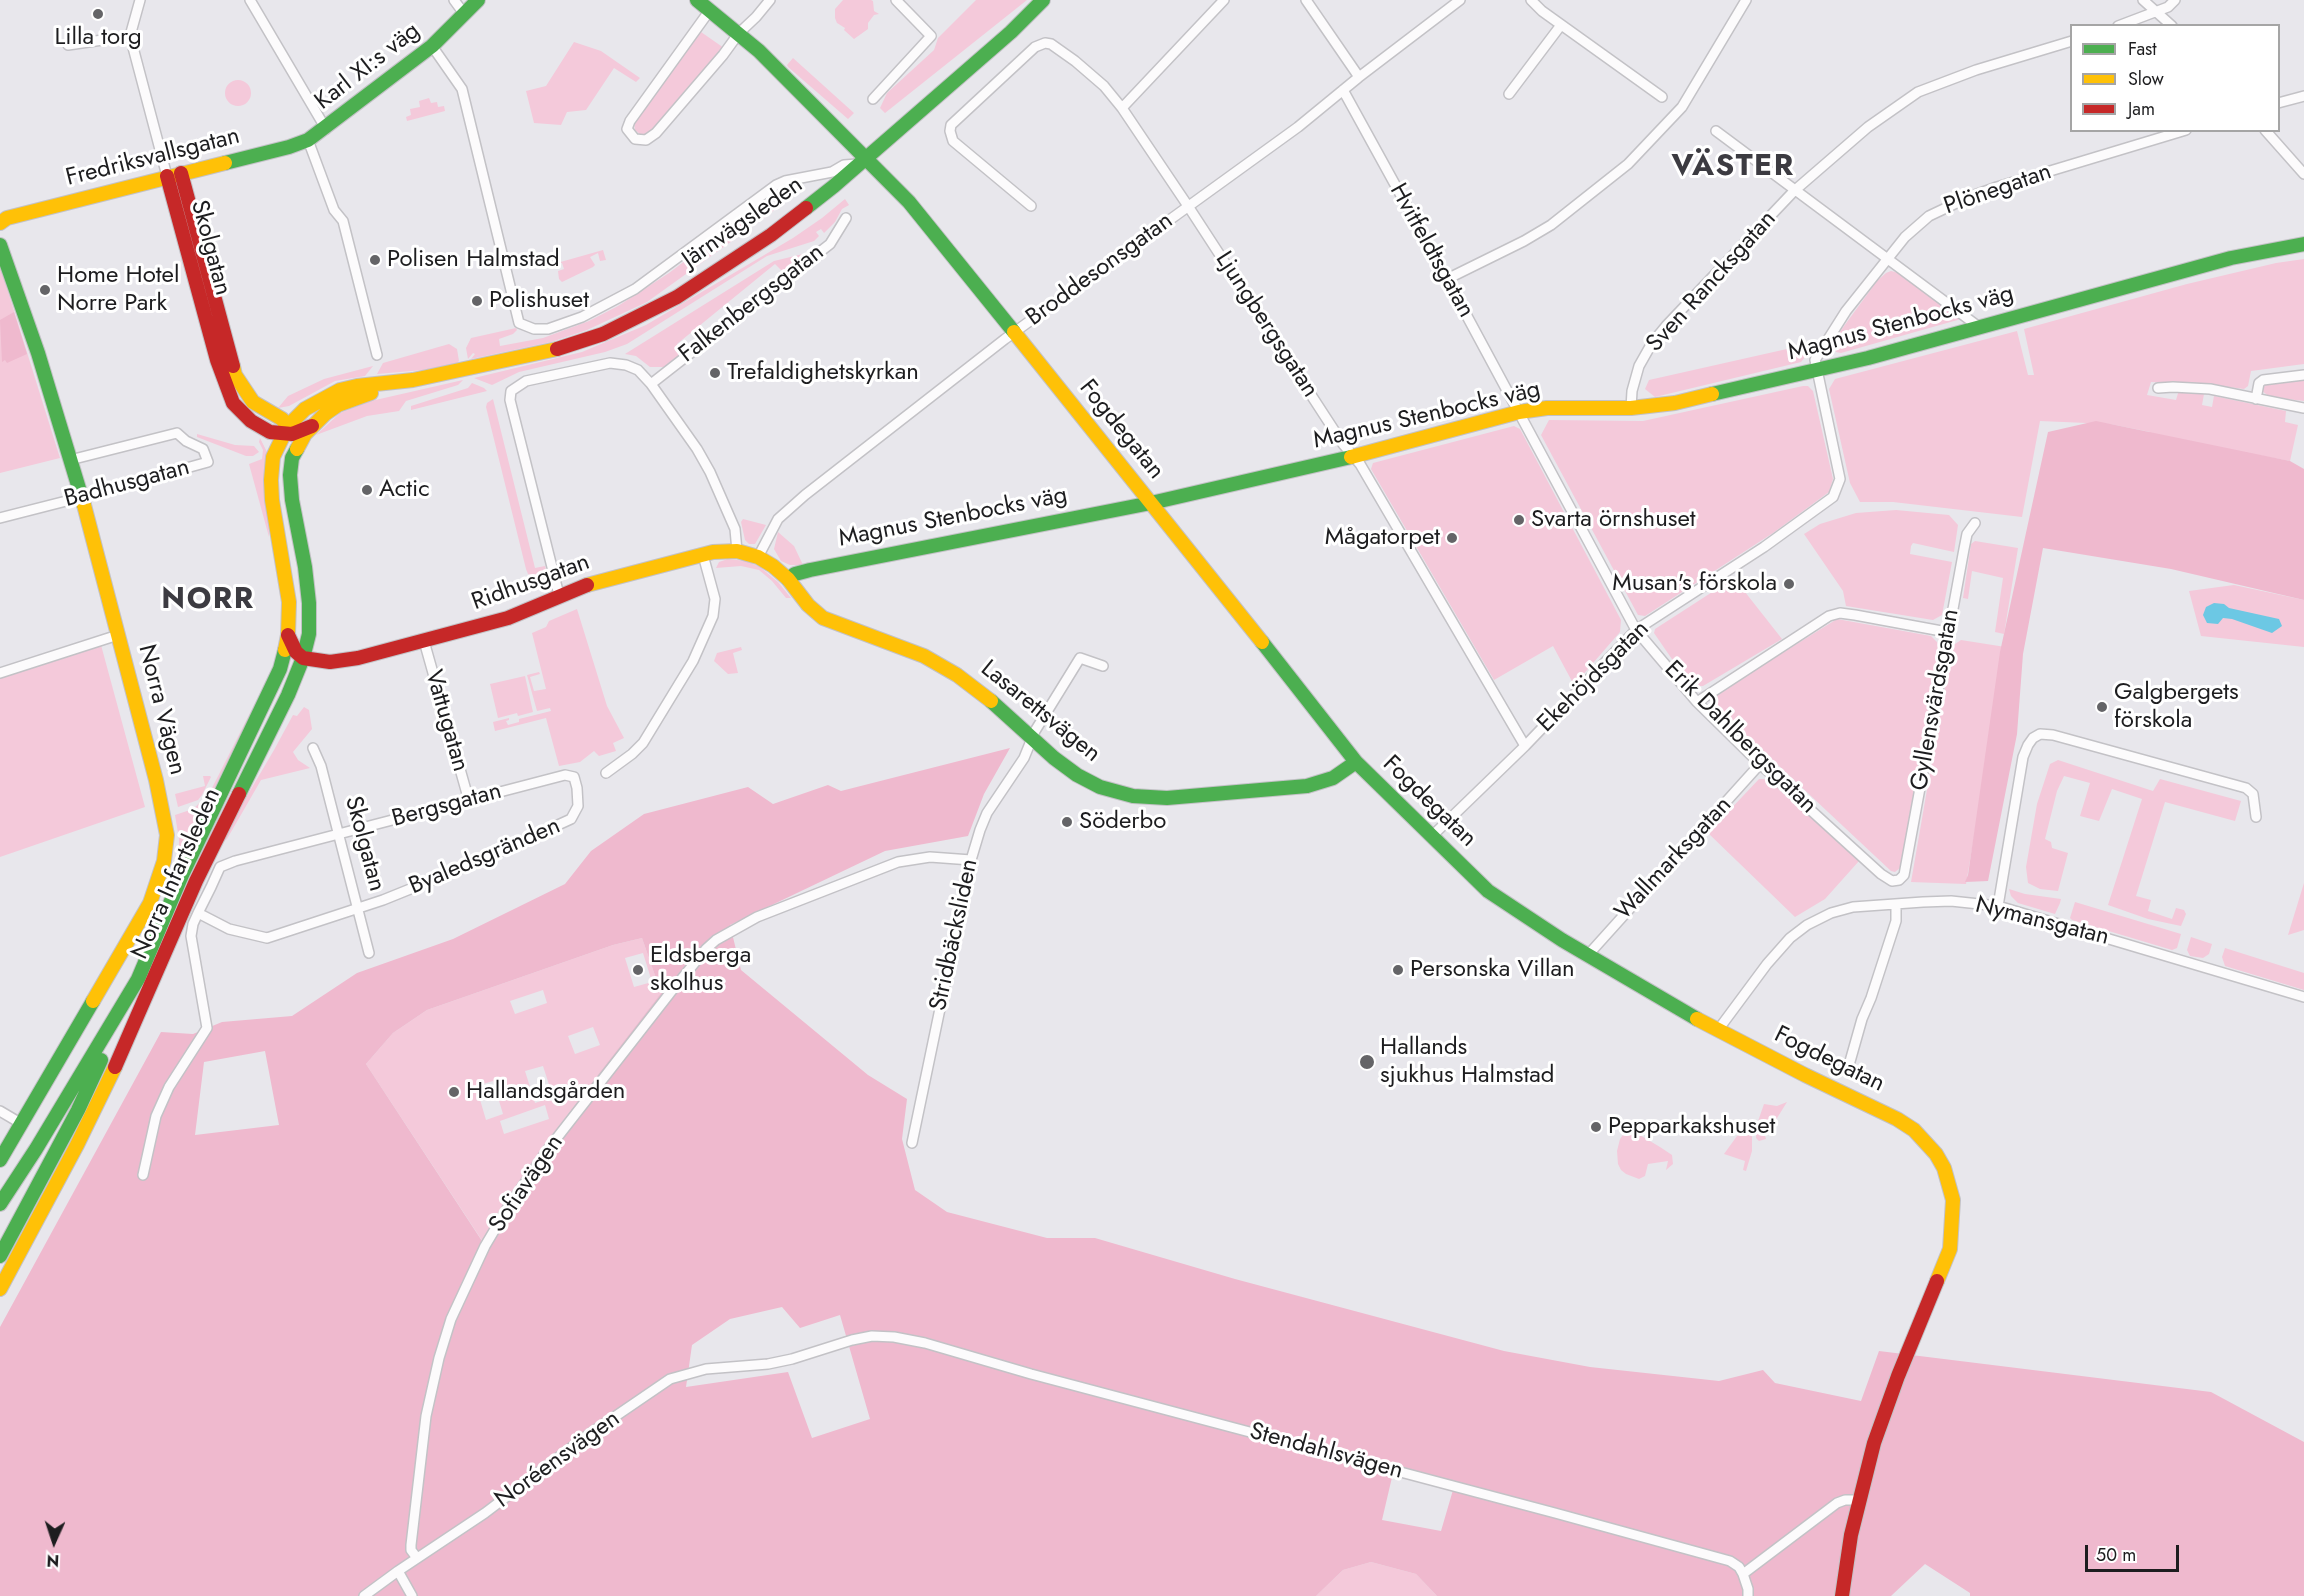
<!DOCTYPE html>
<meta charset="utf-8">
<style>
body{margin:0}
#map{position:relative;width:2304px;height:1596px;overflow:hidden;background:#e8e7ec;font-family:Jost,sans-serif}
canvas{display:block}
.legend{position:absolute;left:2070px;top:24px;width:210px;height:108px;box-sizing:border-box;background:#fff;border:2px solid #a5a5a5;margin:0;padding:8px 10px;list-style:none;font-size:18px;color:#1d1d1f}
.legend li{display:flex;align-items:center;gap:12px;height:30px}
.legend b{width:30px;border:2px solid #a5a5a5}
.north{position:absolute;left:24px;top:1512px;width:60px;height:60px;-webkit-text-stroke:4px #fff;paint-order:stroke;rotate:183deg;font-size:16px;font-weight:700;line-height:24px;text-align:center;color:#1d1d1f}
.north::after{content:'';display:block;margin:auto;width:21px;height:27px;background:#1d1d1f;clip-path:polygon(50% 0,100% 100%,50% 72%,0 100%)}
.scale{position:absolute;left:2085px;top:1545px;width:94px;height:27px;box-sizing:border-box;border:3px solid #1d1d1f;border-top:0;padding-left:8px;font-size:18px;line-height:21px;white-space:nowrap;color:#1d1d1f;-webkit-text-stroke:4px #fff;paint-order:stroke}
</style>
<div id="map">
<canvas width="2304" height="1596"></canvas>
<ul class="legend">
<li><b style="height:8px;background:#4caf50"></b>Fast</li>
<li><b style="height:8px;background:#ffc107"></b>Slow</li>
<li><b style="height:8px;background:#c62828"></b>Jam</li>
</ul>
<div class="north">N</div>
<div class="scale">50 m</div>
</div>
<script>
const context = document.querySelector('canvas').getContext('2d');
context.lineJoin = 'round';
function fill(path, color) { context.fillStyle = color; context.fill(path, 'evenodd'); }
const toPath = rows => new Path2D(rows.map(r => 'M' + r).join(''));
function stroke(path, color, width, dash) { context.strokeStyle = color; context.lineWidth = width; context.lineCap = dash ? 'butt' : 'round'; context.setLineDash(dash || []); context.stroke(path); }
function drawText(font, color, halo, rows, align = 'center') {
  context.font = font + ' Jost,sans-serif'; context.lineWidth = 6; context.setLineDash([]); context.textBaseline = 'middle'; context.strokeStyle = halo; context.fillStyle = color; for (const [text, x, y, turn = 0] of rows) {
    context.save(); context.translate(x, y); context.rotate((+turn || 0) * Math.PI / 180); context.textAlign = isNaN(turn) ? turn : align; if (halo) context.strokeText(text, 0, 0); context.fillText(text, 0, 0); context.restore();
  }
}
const green = toPath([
 [843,0,871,0,873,1,874,11,879,14,874,15,868,23,868,29,854,39,844,30,845,28,837,23,835,18,835,9],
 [976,0,1027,0,885,113,880,108,887,93,934,50,938,38],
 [701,32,724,48,651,132,641,135,635,130,634,123],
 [574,42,601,51,640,78,636,82,614,68,586,110,567,112,561,125,534,123,526,91,546,86],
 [793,58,854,113,848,119,788,67,787,65],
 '225 93a13 13 0 1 1 26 0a13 13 0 1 1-26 0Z',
 [429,98,431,103,437,102,438,107,444,106,445,111,407,121,406,117,411,115,410,109,420,107,419,101],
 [803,181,771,213,647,302,587,330,551,342,471,359,475,354,473,353,468,359,466,348,471,338,516,328,517,330,513,334,499,339,500,346,543,338,589,321,618,306,669,273,751,211,771,209,778,201,774,190,785,184],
 [845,199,849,205,842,209,835,222,824,233,821,229,816,232,819,236,814,241,767,256,627,344,605,352,519,372,492,385,474,378,582,352,646,325,793,238,822,218],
 [603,250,606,260,600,261,598,253,590,257,595,265,593,267,562,282,559,279,558,271,564,269,562,263,557,263],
 [803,254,783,272,775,264,677,344,684,354,665,367,650,367,636,356,625,354,774,261],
 [2304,259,2304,364,2251,371,2248,386,2244,389,2214,385,2151,382,2147,395,2176,400,2179,390,2203,391,2204,394,2202,405,2212,407,2214,396,2286,411,2285,422,2298,425,2290,461,2150,435,2150,432,2110,424,2040,421,2022,517,1893,502,1860,502,1850,483,1829,389,1835,379,2017,331,2028,375,2034,375,2024,329,2187,284,2276,263],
 [0,266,60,458,0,473],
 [1891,271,1899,273,1961,319,1841,353,1836,352,1834,344,1836,337,1877,281,1886,273],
 [1818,342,1801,362,1655,397,1645,389,1649,380],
 [449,344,457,349,459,361,457,363,423,370,377,374,383,363],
 [373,366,365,376,335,381,289,406,278,408,288,396,324,379],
 [2304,379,2304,401,2270,397,2262,391,2265,385,2268,383],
 [463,380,458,385,406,401,399,411,367,416,316,435,340,413,371,401],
 [472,383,484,388,487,391,411,410,411,406,468,388],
 [1803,386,1808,386,1813,391,1833,479,1829,492,1773,533,1645,616,1638,615,1541,435,1549,420,1643,421],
 [493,399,535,568,545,566,547,574,534,577,528,574,526,569,486,407,487,403],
 [1514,426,1520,429,1621,620,1620,632,1574,685,1553,646,1494,680,1371,469,1373,463],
 [197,434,235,445,254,446,259,452,253,456,246,456,197,437],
 [260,438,267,452,269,537,249,464,262,459,263,450,259,442],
 [1896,510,1949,515,1958,525,1954,552,1913,543,1911,546,1910,554,1952,562,1942,615,1933,620,1846,606,1843,591,1804,534,1820,524,1856,513],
 [743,519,766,525,755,544,749,544,745,540,741,522],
 [778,532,794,546,803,565,790,565,781,561,774,549],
 [1975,541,2018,548,2004,634,1995,632,2003,578,1972,571,1968,599,1963,598,1971,544],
 [728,559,746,561,760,567,778,582,791,598,786,598,772,581,759,570,741,566,716,568,719,562],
 [1734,578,1782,639,1703,686,1696,686,1676,665,1654,633,1655,629],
 [2234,585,2304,600,2304,647,2201,636,2189,591],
 [577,609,607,706,624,738,613,743,616,751,599,756,594,751,580,762,559,766,546,718,495,731,493,722,509,718,509,720,506,721,508,725,519,722,519,719,551,711,550,708,537,711,527,675,539,672,540,674,530,677,534,691,546,689,532,633,546,627,549,621],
 [1837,619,1931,636,1940,645,1900,868,1895,872,1891,871,1828,812,1711,702,1712,699,1771,660],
 [1961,640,2018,649,1975,831,1966,884,1911,882,1952,646],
 [101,645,145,807,0,857,0,678],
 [741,647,742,650,733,653,738,673,728,674,714,661,717,653],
 [525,676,533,712,518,716,517,713,498,718,490,684],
 [257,699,182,856,179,856,179,839,175,815,193,809,209,794],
 [304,707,309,710,312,729,293,752,298,760,310,768,261,780,227,839,221,844,230,825,274,750,293,715,297,716],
 [2058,760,2153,791,2160,779,2241,801,2235,821,2165,802,2136,896,2151,900,2148,911,2172,919,2176,908,2184,910,2186,914,2181,926,2148,919,2108,905,2142,799,2112,789,2099,821,2080,816,2090,783,2064,776,2057,791,2045,839,2051,842,2052,848,2068,853,2058,891,2040,889,2028,883,2026,867,2037,804,2050,764],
 [203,776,210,776,211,777,202,795,198,800,178,807,175,794,205,786],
 [1759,779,1769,779,1859,861,1825,899,1795,917,1708,833],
 [2304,883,2304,930,2288,935],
 [2009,889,2025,894,2061,899,2060,903,2055,914,2018,903,2011,896],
 [2075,902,2181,934,2177,948,2172,950,2072,920,2070,918],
 [2191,937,2212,944,2209,954,2203,958,2190,956,2187,950],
 [642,938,661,993,579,1099,505,1202,483,1242,366,1064,393,1033,427,1010,613,945],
 [643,953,652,982,634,987,625,958],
 [543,990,547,1003,515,1014,510,1001],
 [593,1027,600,1045,575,1054,568,1036],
 [543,1066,553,1097,535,1103,525,1071],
 [493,1081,503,1114,486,1120,476,1086],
 [545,1105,549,1119,504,1134,500,1121],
 [2225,948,2304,973,2304,990,2225,966,2222,957],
 [1787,1102,1774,1123,1763,1129,1766,1139,1759,1141,1756,1138,1757,1124,1764,1104,1777,1106],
 [1752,1127,1752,1151,1746,1171,1743,1170,1745,1161,1724,1154,1737,1136],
 [1625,1132,1638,1134,1660,1147,1672,1155,1673,1164,1666,1170,1668,1161,1648,1164,1645,1176,1639,1179,1626,1174,1621,1170,1618,1164,1617,1151,1620,1139],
 [1371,1562,1416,1574,1437,1596,1316,1596,1343,1570]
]);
const forest = toPath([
 [14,312,27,354,7,363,5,360,2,362,0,320],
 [2096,421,2290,461,2304,469,2304,600,2171,569,2043,548,2023,654,2017,734,1988,881,1965,882,1968,875,2000,652,2048,432],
 [1010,748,984,794,968,836,885,851,730,925,741,970,868,1075,907,1099,902,1139,915,1190,947,1212,1047,1238,1095,1238,1235,1279,1504,1351,1590,1367,1719,1381,1763,1370,1775,1383,1861,1401,1879,1351,2211,1392,2304,1442,2304,1596,1970,1596,1970,1593,1925,1564,1891,1596,1437,1596,1416,1574,1371,1562,1343,1570,1316,1596,0,1596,0,1327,161,1032,193,1034,222,1022,292,1016,357,973,453,939,565,884,591,851,644,814,748,787,773,804,828,785,841,791],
 [642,938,661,993,579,1099,505,1202,482,1241,366,1064,393,1033,427,1010,613,945],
 [265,1051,279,1125,195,1135,204,1062],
 [782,1307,800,1328,840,1315,870,1419,812,1438,788,1372,686,1387,692,1345,730,1319],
 [1393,1473,1453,1490,1441,1531,1382,1520]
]);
const water = toPath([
 [2214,603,2224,604,2229,608,2279,619,2282,626,2272,633,2232,619,2223,618,2218,624,2207,623,2203,615,2206,607]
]);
const street = toPath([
 [140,0,130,36,167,176],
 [250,0,326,129],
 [454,0,465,15],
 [1306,0,1359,77],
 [1531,0,1542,11,1662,97],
 [2143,0,2172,26],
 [710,10,630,121,627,129,635,139,646,140,656,133,723,55,739,33,756,17,770,0],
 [2118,26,2168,7,2175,0],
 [68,45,130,36],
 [432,46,462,89,519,323,534,329,548,329,582,317,635,289,776,185,785,181,832,172,844,165,857,164],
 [1343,90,1447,279,1636,630,1697,702,1760,764,1881,874,1892,881,1899,880,1904,875,1964,549,1967,534,1975,523],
 [1509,94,1561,25],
 [873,99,931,36,896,0],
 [2278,103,2304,96],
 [1122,108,1224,0],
 [2265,130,2304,174],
 [1716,131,1979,327],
 [308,140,334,210,343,221,377,355],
 [1031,206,953,141,950,131,951,125,1035,47,1045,43,1051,44,1075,61,1104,86,1122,108,1188,206,1343,444,1360,464,1525,746],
 [1447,279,1524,241,1551,225,1628,164,1682,107,1746,0],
 [651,384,830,244,846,218],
 [2158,388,2173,387,2210,389,2304,408],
 [2256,399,2259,383,2263,380,2304,375],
 [1631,408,1632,391,1639,366,1652,343,1666,326,1794,191,1868,127,1918,92,1976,70,2072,41],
 [0,518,82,497,208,462,203,449,186,441,177,433,70,460],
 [758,557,778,519,805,495,1005,339,1298,127,1359,77,1460,0],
 [559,595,510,400,511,391,526,381,610,363,626,365,638,370,651,384,697,449,710,472,735,529,737,551],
 [424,641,469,801],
 [0,673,118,635],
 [1697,702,1829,616,1840,613,1855,615,1947,632],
 [313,748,321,766,369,953],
 [606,773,632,754,643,743,693,661,713,616,715,599,703,555],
 [1431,837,1525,746,1636,630,1764,547,1833,497,1840,479,1815,360,1846,311,1905,237,1929,216,1969,197,1997,187,2186,130],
 [1998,906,2023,757,2028,745,2033,738,2040,734,2053,735,2246,788,2253,794,2256,817],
 [1588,955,1760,764],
 [1718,1030,1767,964,1790,938,1807,925,1831,913,1853,907,1923,902,1951,901,1998,906,2304,997],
 [1849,1065,1862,1019,1871,998,1896,921,1896,904],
 [0,1111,22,1124],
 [912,1143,971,860,980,830,987,813,1024,758,1035,731,1080,658,1103,666],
 [143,1175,156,1116,169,1087,207,1028,191,936,193,924,198,913,211,887,220,867,235,861,565,775,574,777,577,788,578,806,571,819,477,862,383,900,267,938,229,929,198,913],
 [417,1558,411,1550,411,1545,426,1416,439,1358,451,1319,485,1246,507,1209,549,1148,670,993,706,949,716,940,757,917,898,862,930,857,971,860],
 [398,1571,412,1596],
 [1743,1574,1748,1589,1748,1596],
 [364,1596,398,1571,485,1513,588,1435,670,1379,706,1369,768,1364,792,1359,852,1340,872,1336,894,1337,925,1343,1031,1374,1555,1513,1730,1561,1739,1567,1743,1574,1837,1503,1845,1500,1859,1500]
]);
const fast = toPath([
 [697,0,759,51,909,202,1014,332],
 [225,163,289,147,308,140,432,46,478,0],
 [806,208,834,186,1011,32,1043,0],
 [0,245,38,353,84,505],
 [1712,394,1868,358,2231,258,2304,244],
 [788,579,795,574,810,570,1151,503,1351,457],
 [1262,642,1356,762,1488,891,1562,940,1697,1019],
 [991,701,1054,758,1077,775,1100,787,1133,796,1167,798,1307,786,1333,778,1356,762],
 [239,794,288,695,303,658,309,634,309,603,305,567,292,500,290,475,292,458,297,449],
 [0,1160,93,1001],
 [0,1204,36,1149,138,979,182,875,280,669,285,650],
 [0,1256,78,1110,101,1060]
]);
const slow = toPath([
 [0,223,7,218,225,163],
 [1014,332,1262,642],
 [233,366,235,375,253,402,282,419,291,432],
 [297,449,305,434,325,414,338,405,371,393],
 [1351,457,1519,412,1547,408,1631,408,1675,403,1712,394],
 [84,505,156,780,167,835,164,861,150,903,93,1001],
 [587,585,713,552,737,551,758,557,773,566,788,579,808,605,823,618,924,656,957,675,991,701],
 [285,650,288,635,289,602,272,500,271,480,273,457,288,426,305,409,340,390,357,386,413,380,557,349],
 [1697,1019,1805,1075,1897,1119,1914,1130,1936,1154,1944,1168,1953,1200,1950,1249,1937,1281],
 [0,1289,77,1145,115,1067]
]);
const jam = toPath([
 [181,173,233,366],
 [167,176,217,360,233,403,251,421,270,432,292,434,312,426],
 [557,349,603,334,677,297,771,235,806,208],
 [288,635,296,652,303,658,330,662,358,658,508,618,587,585],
 [115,1067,196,881,239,794],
 [1842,1596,1851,1535,1874,1443,1898,1376,1937,1281]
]);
const markers = [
 [98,14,6,"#646467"],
 [375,260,6,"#646467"],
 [45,290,6,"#646467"],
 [477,301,6,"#646467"],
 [715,373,6,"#646467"],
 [367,490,6,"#646467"],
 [1519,520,6,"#646467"],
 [1452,538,6,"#646467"],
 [1789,584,6,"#646467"],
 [2102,707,6,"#646467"],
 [1067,822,6,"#646467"],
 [638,970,6,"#646467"],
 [1398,970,6,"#646467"],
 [1367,1062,8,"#646467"],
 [454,1092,6,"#646467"],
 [1596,1127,6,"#646467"]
];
const poiNames = [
 ["Lilla torg",98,38,"center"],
 ["Polisen Halmstad",387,260],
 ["Home Hotel",57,276],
 ["Norre Park",57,304],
 ["Polishuset",489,301],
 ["Trefaldighetskyrkan",727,373],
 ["Actic",379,490],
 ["Svarta örnshuset",1531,520],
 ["Mågatorpet",1440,538,"right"],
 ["Musan's förskola",1777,584,"right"],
 ["Galgbergets",2114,693],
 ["förskola",2114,721],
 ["Söderbo",1079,822],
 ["Eldsberga",650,956],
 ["skolhus",650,984],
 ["Personska Villan",1410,970],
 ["Hallands",1380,1048],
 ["sjukhus Halmstad",1380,1076],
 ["Hallandsgården",466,1092],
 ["Pepparkakshuset",1608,1127]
];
const streetNames = [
 ["Karl XI:s väg",368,67,-38],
 ["Fredriksvallsgatan",153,158,-14],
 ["Plönegatan",1998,190,-19],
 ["Järnvägsleden",743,223,-35],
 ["Skolgatan",210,248,75],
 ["Hvitfeldtsgatan",1431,251,61],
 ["Broddesonsgatan",1100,270,-36],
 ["Sven Rancksgatan",1712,282,-48],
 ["Falkenbergsgatan",752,304,-38],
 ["Magnus Stenbocks väg",1901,324,-15],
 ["Ljungbergsgatan",1266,325,57],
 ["Magnus Stenbocks väg",1427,416,-13],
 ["Fogdegatan",1121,430,51],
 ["Badhusgatan",127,484,-15],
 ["Magnus Stenbocks väg",953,518,-11],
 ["Ridhusgatan",531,583,-20],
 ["Ekehöjdsgatan",1594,677,-45],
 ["Gyllensvärdsgatan",1936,700,-80],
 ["Norra Vägen",161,710,76],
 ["Lasarettsvägen",1040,712,39],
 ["Vattugatan",446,721,74],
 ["Erik Dahlbergsgatan",1740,738,45],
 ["Fogdegatan",1429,802,44],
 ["Bergsgatan",447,806,-15],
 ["Skolgatan",364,844,75],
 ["Byaledsgränden",485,857,-23],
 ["Wallmarksgatan",1674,859,-47],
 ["Norra Infartsleden",177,874,-66],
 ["Nymansgatan",2042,922,14],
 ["Stridbäcksliden",955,935,-78],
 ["Fogdegatan",1829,1060,26],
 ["Sofiavägen",527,1184,-56],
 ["Stendahlsvägen",1326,1452,15],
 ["Noréensvägen",558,1460,-36]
];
const districtNames = [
 ["VÄSTER",1733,168],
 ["NORR",208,601]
];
fill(green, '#f4c9da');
fill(forest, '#efb9ce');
fill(water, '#6cc8e4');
stroke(street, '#c3c2c6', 12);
stroke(fast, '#c3c2c6', 16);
stroke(slow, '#c3c2c6', 16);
stroke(jam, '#c3c2c6', 16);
stroke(street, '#fcfbfc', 9);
stroke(fast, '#4caf50', 14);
stroke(slow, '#ffc107', 14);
stroke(jam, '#c62828', 14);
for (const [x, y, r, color] of markers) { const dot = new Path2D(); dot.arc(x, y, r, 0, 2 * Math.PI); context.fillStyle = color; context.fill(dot); stroke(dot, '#fff', 2); }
drawText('24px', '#1d1d1f', '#fff', poiNames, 'left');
drawText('24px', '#1d1d1f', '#fff', streetNames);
context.letterSpacing = '1.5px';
drawText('bold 30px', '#3c3b41', '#fff', districtNames);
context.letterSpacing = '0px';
</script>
